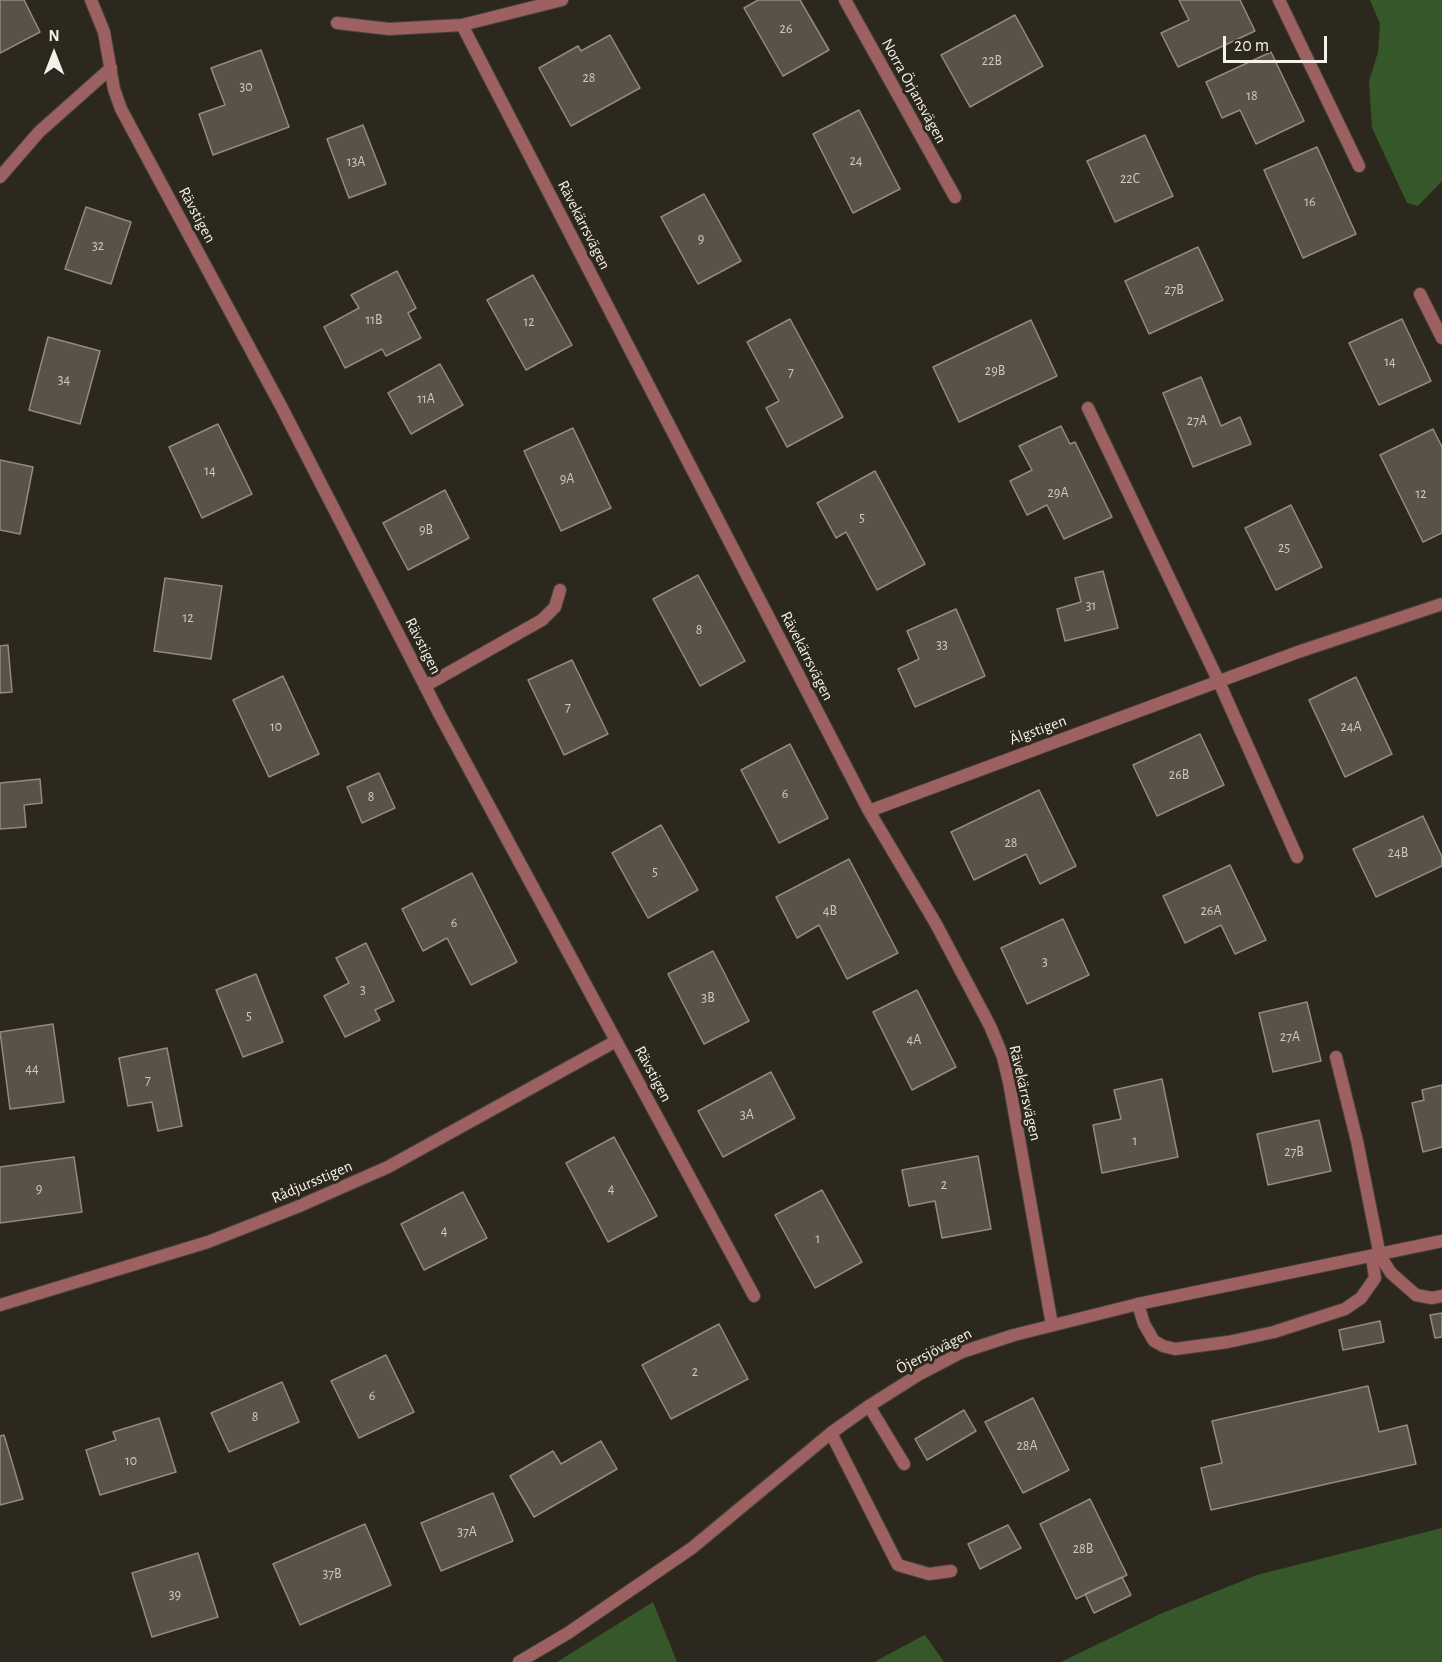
<!DOCTYPE html>
<meta charset="utf-8">
<style>
body{margin:0}
#map{position:relative;width:1442px;height:1662px;overflow:hidden;background:#2d281d;font-family:"Alegreya Sans",sans-serif}
canvas{display:block}
.north{position:absolute;left:24px;top:24px;width:60px;height:60px;-webkit-text-stroke:4px #2d281d;paint-order:stroke;rotate:0deg;font-size:16px;font-weight:700;line-height:24px;text-align:center;color:#f5f1ea}
.north::after{content:'';display:block;margin:auto;width:21px;height:27px;background:#f5f1ea;clip-path:polygon(50% 0,100% 100%,50% 72%,0 100%)}
.scale{position:absolute;left:1223px;top:36px;width:104px;height:27px;box-sizing:border-box;border:3px solid #f5f1ea;border-top:0;padding-left:8px;font-size:18px;line-height:21px;white-space:nowrap;color:#f5f1ea;-webkit-text-stroke:4px #2d281d;paint-order:stroke}
</style>
<div id="map">
<canvas width="1442" height="1662"></canvas>
<div class="north">N</div>
<div class="scale">20 m</div>
</div>
<script>
const context = document.querySelector('canvas').getContext('2d');
context.lineJoin = 'round';
function fill(path, color) { context.fillStyle = color; context.fill(path, 'evenodd'); }
const toPath = rows => new Path2D(rows.map(r => 'M' + r).join(''));
function stroke(path, color, width, dash) { context.strokeStyle = color; context.lineWidth = width; context.lineCap = dash ? 'butt' : 'round'; context.setLineDash(dash || []); context.stroke(path); }
function drawText(font, color, halo, rows, align = 'center') {
  context.font = font + ' "Alegreya Sans",sans-serif'; context.lineWidth = 6; context.setLineDash([]); context.textBaseline = 'middle'; context.strokeStyle = halo; context.fillStyle = color; for (const [text, x, y, turn = 0] of rows) {
    context.save(); context.translate(x, y); context.rotate((+turn || 0) * Math.PI / 180); context.textAlign = isNaN(turn) ? turn : align; if (halo) context.strokeText(text, 0, 0); context.fillText(text, 0, 0); context.restore();
  }
}
const green = toPath([
 [1370,0,1442,0,1442,181,1418,206,1407,203,1372,128,1369,81,1378,52,1380,24],
 [1442,1528,1442,1662,1061,1662,1160,1614,1257,1575],
 [653,1602,677,1662,557,1662],
 [925,1635,944,1662,874,1662,915,1640]
]);
const building = toPath([
 [0,0,24,0,40,32,0,53,0,0],
 [758,0,800,0,829,50,783,76,744,8,758,0],
 [1179,0,1240,0,1255,31,1178,67,1161,33,1189,20,1179,0],
 [1015,15,1043,66,970,107,941,55,1015,15],
 [610,35,640,88,571,126,539,68,578,46,581,51,610,35],
 [261,50,289,127,213,155,199,114,225,105,211,68,261,50],
 [1271,52,1304,121,1256,144,1240,110,1222,118,1206,82,1271,52],
 [859,110,900,189,853,213,813,134,859,110],
 [363,125,386,184,349,198,327,139,363,125],
 [1145,135,1173,196,1115,222,1087,161,1145,135],
 [1317,147,1356,234,1303,258,1264,170,1317,147],
 [704,194,741,261,698,284,661,217,704,194],
 [86,207,131,222,111,284,65,269,86,207],
 [1198,247,1223,300,1149,334,1125,281,1198,247],
 [397,271,416,308,408,313,421,338,386,356,382,349,345,368,324,327,359,308,351,295,397,271],
 [533,275,572,345,526,370,487,300,533,275],
 [790,319,843,417,787,447,766,408,779,401,747,342,790,319],
 [1402,319,1431,381,1379,405,1349,343,1402,319],
 [1031,320,1057,376,959,422,933,367,1031,320],
 [48,337,100,351,80,424,29,410,48,337],
 [440,364,463,405,411,434,388,393,440,364],
 [1201,377,1221,426,1240,417,1251,444,1193,467,1163,393,1201,377],
 [218,424,252,494,202,518,169,447,218,424],
 [1061,426,1070,444,1075,442,1112,517,1064,539,1047,505,1027,515,1010,481,1032,470,1019,446,1061,426],
 [573,428,611,508,561,531,524,451,573,428],
 [1433,429,1442,447,1442,533,1423,542,1380,455,1433,429],
 [0,460,33,467,20,534,0,530,0,460],
 [875,471,925,564,877,590,846,532,836,538,817,503,875,471],
 [445,490,469,538,408,570,383,523,445,490],
 [1291,505,1322,567,1276,590,1245,528,1291,505],
 [1103,571,1118,628,1065,641,1057,609,1081,602,1075,578,1103,571],
 [698,575,745,661,700,686,653,599,698,575],
 [165,578,222,586,211,659,154,651,165,578],
 [956,609,985,676,915,707,898,669,919,659,907,631,956,609],
 [8,645,12,692,0,693,0,646,8,645],
 [572,660,608,734,564,755,528,680,572,660],
 [283,676,319,754,269,777,233,700,283,676],
 [1356,677,1392,754,1345,777,1309,700,1356,677],
 [1200,734,1224,785,1157,816,1133,765,1200,734],
 [790,744,828,818,779,843,741,770,790,744],
 [379,773,395,808,362,823,347,787,379,773],
 [40,779,42,803,24,805,26,827,0,829,0,783,40,779],
 [1039,790,1076,866,1040,884,1026,854,974,880,951,832,1039,790],
 [1423,816,1442,857,1442,866,1376,897,1353,849,1423,816],
 [661,825,698,890,648,918,612,853,661,825],
 [849,859,898,953,847,979,819,925,797,938,776,897,849,859],
 [1230,865,1266,940,1235,954,1221,925,1185,943,1163,896,1230,865],
 [472,873,517,962,471,985,447,938,423,951,402,909,472,873],
 [1063,919,1089,975,1027,1004,1001,948,1063,919],
 [366,943,394,1001,375,1010,380,1020,345,1037,324,996,349,983,336,958,366,943],
 [713,951,749,1021,704,1044,668,974,713,951],
 [256,974,283,1042,243,1057,216,990,256,974],
 [917,990,956,1067,912,1090,873,1012,917,990],
 [1307,1002,1321,1061,1273,1072,1259,1013,1307,1002],
 [53,1024,64,1102,10,1109,0,1032,53,1024],
 [167,1048,182,1126,158,1131,152,1102,128,1106,119,1058,167,1048],
 [771,1072,795,1118,723,1157,698,1111,771,1072],
 [1162,1079,1178,1157,1102,1173,1093,1125,1121,1119,1114,1090,1162,1079],
 [1442,1085,1442,1147,1423,1152,1412,1103,1424,1100,1422,1090,1442,1085],
 [1319,1120,1331,1171,1268,1185,1257,1134,1319,1120],
 [614,1137,657,1216,608,1242,566,1163,614,1137],
 [978,1156,991,1229,942,1238,935,1201,909,1206,902,1170,978,1156],
 [74,1157,82,1212,0,1223,0,1167,74,1157],
 [822,1190,862,1262,815,1288,775,1215,822,1190],
 [463,1192,487,1238,424,1270,401,1224,463,1192],
 [1442,1313,1442,1337,1435,1338,1430,1315,1442,1313],
 [1380,1321,1384,1342,1343,1350,1339,1330,1380,1321],
 [719,1324,748,1379,671,1419,642,1365,719,1324],
 [386,1355,414,1412,359,1438,331,1381,386,1355],
 [282,1382,299,1422,229,1452,211,1413,282,1382],
 [1368,1386,1379,1432,1407,1425,1416,1464,1211,1510,1201,1468,1222,1463,1212,1421,1368,1386],
 [1033,1398,1069,1470,1023,1493,985,1422,1033,1398],
 [964,1410,976,1431,927,1460,915,1439,964,1410],
 [159,1418,176,1472,100,1495,86,1450,116,1440,113,1432,159,1418],
 [4,1435,23,1499,0,1505,0,1436,4,1435],
 [601,1441,617,1469,534,1517,510,1476,553,1451,561,1464,601,1441],
 [493,1493,513,1541,441,1571,421,1523,493,1493],
 [1090,1499,1127,1575,1076,1599,1040,1524,1090,1499],
 [365,1524,391,1585,300,1625,273,1564,365,1524],
 [1008,1525,1021,1548,980,1569,968,1544,1008,1525],
 [198,1553,218,1617,152,1637,132,1573,198,1553],
 [1122,1577,1131,1595,1094,1613,1085,1594,1122,1577]
]);
const lane = toPath([
 [845,0,955,197],
 [1088,408,1219,682,1297,857],
 [425,686,542,620,555,607,560,590],
 [1336,1057,1357,1141,1380,1256,1391,1273,1416,1295,1432,1298,1442,1296],
 [1138,1304,1144,1324,1154,1341,1163,1346,1175,1349,1228,1342,1274,1332,1345,1309,1361,1298,1375,1278,1372,1257],
 [869,1406,904,1464],
 [831,1433,898,1565,929,1574,951,1571]
]);
const street = toPath([
 [91,0,104,32,114,89,121,109,281,406,441,717,754,1296],
 [1279,0,1359,166],
 [337,23,389,29,462,25,562,0],
 [462,25,869,811,936,924,990,1026,1003,1057,1009,1082,1052,1325],
 [0,177,39,132,111,68],
 [1420,294,1442,338],
 [869,811,1298,652,1442,604],
 [0,1305,208,1242,297,1207,388,1167,616,1041],
 [519,1662,568,1633,692,1548,831,1433,869,1406,918,1375,962,1352,1014,1335,1138,1304,1442,1241]
]);
const numberNames = [
 ["26",786,29],
 ["22B",992,61],
 ["28",589,78],
 ["30",246,87],
 ["18",1252,96],
 ["24",856,161],
 ["13A",356,162],
 ["22C",1130,179],
 ["16",1310,202],
 ["9",701,239],
 ["32",98,246],
 ["27B",1174,290],
 ["11B",374,320],
 ["12",529,322],
 ["14",1390,362],
 ["29B",995,371],
 ["7",791,372],
 ["34",64,380],
 ["11A",426,399],
 ["27A",1197,421],
 ["14",210,471],
 ["9A",567,479],
 ["29A",1058,493],
 ["12",1421,494],
 ["5",862,518],
 ["9B",426,530],
 ["25",1284,548],
 ["31",1091,606],
 ["12",188,618],
 ["8",699,630],
 ["33",942,645],
 ["7",568,707],
 ["10",276,727],
 ["24A",1351,727],
 ["26B",1179,775],
 ["6",785,794],
 ["8",371,797],
 ["28",1011,843],
 ["24B",1398,853],
 ["5",655,872],
 ["4B",830,911],
 ["26A",1211,911],
 ["6",454,923],
 ["3",1045,962],
 ["3",363,990],
 ["3B",708,998],
 ["5",249,1016],
 ["27A",1290,1037],
 ["4A",914,1040],
 ["44",32,1069],
 ["7",148,1080],
 ["3A",747,1115],
 ["1",1135,1141],
 ["27B",1294,1152],
 ["2",944,1185],
 ["9",39,1189],
 ["4",611,1189],
 ["4",444,1231],
 ["1",818,1239],
 ["2",695,1372],
 ["6",372,1396],
 ["8",255,1417],
 ["28A",1027,1446],
 ["10",131,1461],
 ["37A",467,1532],
 ["28B",1083,1549],
 ["37B",332,1574],
 ["39",175,1595]
];
const streetNames = [
 ["Norra Örjansvägen",914,91,61],
 ["Rävstigen",197,215,62],
 ["Rävekärrsvägen",584,225,63],
 ["Rävstigen",423,646,63],
 ["Rävekärrsvägen",807,656,63],
 ["Älgstigen",1038,730,-20],
 ["Rävstigen",653,1074,62],
 ["Rävekärrsvägen",1025,1093,77],
 ["Rådjursstigen",312,1182,-23],
 ["Öjersjövägen",934,1351,-27]
];
fill(green, '#355729');
fill(building, '#5a5247');
stroke(building, '#938b7e', 1.5);
stroke(lane, '#49443a', 14);
stroke(street, '#49443a', 14);
stroke(lane, '#9e6161', 12);
stroke(street, '#9e6161', 12);
drawText('14px', '#cec9c1', null, numberNames);
drawText('16px', '#f5f1ea', '#2d281d', streetNames);
</script>
